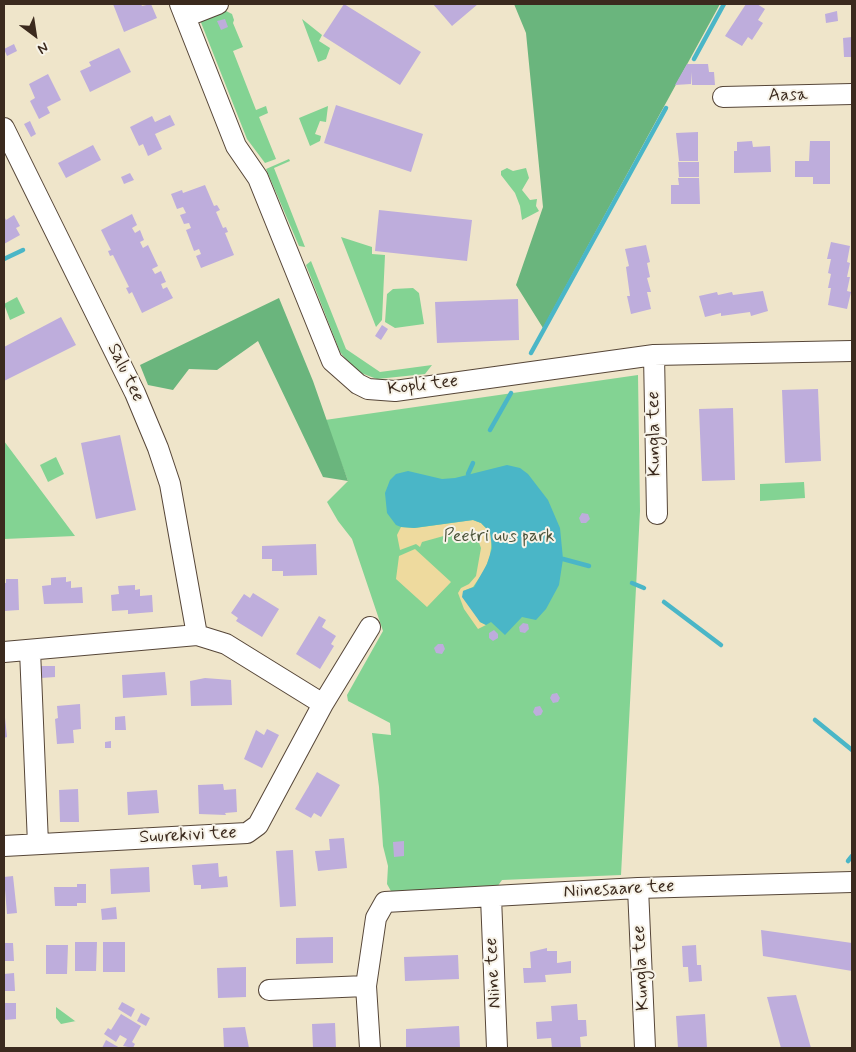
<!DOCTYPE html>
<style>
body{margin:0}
#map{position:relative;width:856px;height:1052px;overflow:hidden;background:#efe5ca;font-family:Mynerve,sans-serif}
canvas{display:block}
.frame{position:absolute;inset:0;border:5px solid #3b2a1e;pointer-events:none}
.north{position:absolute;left:10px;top:10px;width:50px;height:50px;-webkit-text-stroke:4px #f7f3e8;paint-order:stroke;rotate:149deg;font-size:14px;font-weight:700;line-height:20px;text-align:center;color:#3b2a1e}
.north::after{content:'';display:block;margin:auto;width:18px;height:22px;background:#3b2a1e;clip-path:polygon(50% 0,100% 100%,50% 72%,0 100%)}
</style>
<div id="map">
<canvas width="856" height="1052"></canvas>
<div class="frame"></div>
<div class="north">N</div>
</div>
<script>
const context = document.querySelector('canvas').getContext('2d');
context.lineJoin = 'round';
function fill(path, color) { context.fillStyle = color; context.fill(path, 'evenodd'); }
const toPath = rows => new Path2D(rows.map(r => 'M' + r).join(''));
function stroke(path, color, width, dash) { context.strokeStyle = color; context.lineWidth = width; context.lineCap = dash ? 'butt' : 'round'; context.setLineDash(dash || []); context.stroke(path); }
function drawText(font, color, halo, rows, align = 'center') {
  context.font = font + ' Mynerve,sans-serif'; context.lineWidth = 4; context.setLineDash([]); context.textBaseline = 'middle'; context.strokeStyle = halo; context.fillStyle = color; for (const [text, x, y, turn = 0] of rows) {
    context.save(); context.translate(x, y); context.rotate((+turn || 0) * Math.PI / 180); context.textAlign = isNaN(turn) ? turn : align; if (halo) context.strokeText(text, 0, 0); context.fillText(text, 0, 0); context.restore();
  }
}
const green = toPath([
 [224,10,232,14,234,20,233,23,243,47,233,51,256,110,266,106,268,113,259,117,276,159,265,163,247,139,200,20],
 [302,19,322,35,319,41,330,48,326,59,318,62],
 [328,106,326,122,320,121,315,134,321,136,320,141,310,146,299,118],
 [289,159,290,161,274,168,305,247,299,246,266,169],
 [507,168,513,171,526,168,529,178,522,190,530,200,537,199,536,206,539,211,522,220,520,206,515,193,501,175,501,171],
 [341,237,372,247,372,254,385,255,382,320,376,327],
 [311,261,346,349,380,372,432,365,425,374,377,379,361,373,350,364,340,352,306,265],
 [413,288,419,293,424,324,395,328,385,322,387,294,393,289],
 [17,297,25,313,10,320,4,304],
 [638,375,640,511,621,875,502,880,497,887,392,893,387,884,388,866,383,846,379,787,372,733,391,735,390,723,348,701,347,695,383,631,352,539,338,521,327,502,348,481,325,420],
 [4,441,75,536,4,539],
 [56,457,64,474,48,482,40,465],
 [804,482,805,498,760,501,760,484],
 [56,1007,75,1021,76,1021,61,1024,56,1018]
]);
const forest = toPath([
 [514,4,720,4,543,328,516,285,543,207,526,33],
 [279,298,313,381,348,481,323,477,258,341,217,370,189,369,173,390,148,385,140,365]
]);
const sand = toPath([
 [473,520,481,523,490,532,492,539,490,556,484,571,473,587,463,591,480,622,486,625,478,629,464,609,458,593,461,588,469,584,476,576,481,548,477,537,469,533,458,532,422,542,420,547,416,544,400,550,397,535,401,527,415,528],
 [415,549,451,582,427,607,396,579,399,556]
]);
const water = toPath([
 [507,465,520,468,528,474,548,500,560,528,563,559,559,585,546,609,536,620,522,617,505,635,491,622,486,625,480,622,462,597,463,591,474,587,487,564,492,548,490,532,481,523,473,520,414,528,401,527,396,525,387,513,385,493,390,480,396,474,408,471,442,479,455,478]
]);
const stream = toPath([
 [694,59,724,4],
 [4,259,23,250],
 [531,353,666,108],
 [490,430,511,393],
 [468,474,473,463],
 [563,559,589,566],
 [632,583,644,588],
 [664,602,721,645],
 [815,720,852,750],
 [848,861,852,856]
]);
const building = toPath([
 [113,4,141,4,142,6,151,4,157,18,124,32],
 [344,4,421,52,400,85,323,36],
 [433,4,478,4,452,26],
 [746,4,757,4,765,9,758,20,763,23,752,40,748,37,742,46,725,36],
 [837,11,838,21,826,23,825,14],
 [225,19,228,27,221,30,217,21],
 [852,37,852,57,844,57,843,38],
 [14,44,17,51,7,56,4,49],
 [119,48,131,72,90,92,80,71,91,66,89,62],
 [687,64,708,64,709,72,714,72,715,85,692,85,692,72,691,84,675,85],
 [48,74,61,100,47,107,50,113,39,119,30,101,35,98,29,84],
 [336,105,423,134,411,172,324,143],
 [170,115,175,125,155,134,162,149,148,156,143,144,139,146,130,127,152,116,155,122],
 [30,121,36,134,31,137,24,124],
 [698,132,698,161,679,161,676,133],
 [752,141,753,147,770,146,771,172,734,173,734,151,737,151,737,142],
 [810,141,830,141,830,184,813,184,813,177,795,177,795,161,809,161],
 [93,145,101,160,66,178,58,163],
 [678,162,699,162,699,177,679,177],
 [130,173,134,180,124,184,121,177],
 [678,178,699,178,700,204,671,204,671,185,679,185],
 [205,185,214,206,217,205,220,210,216,212,223,228,226,227,228,232,225,233,234,255,201,268,196,256,201,254,199,249,194,251,186,230,191,228,189,223,184,224,180,215,186,213,183,207,177,209,171,194,182,190,183,193],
 [379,210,472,220,467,261,375,251],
 [132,214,137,225,132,228,135,233,140,230,144,240,140,242,143,248,148,245,158,266,152,269,155,274,161,271,166,282,161,284,163,289,167,287,173,298,142,313,132,292,129,294,126,288,129,287,113,255,110,256,108,251,111,250,101,230],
 [14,215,20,226,16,228,20,235,4,244,4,216,6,220],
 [831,242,850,246,847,262,850,263,847,277,850,277,847,291,851,292,847,309,828,305,831,288,828,288,831,274,828,273,831,259,827,259],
 [646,245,650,262,647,263,650,277,647,278,651,292,647,292,651,309,631,314,627,296,630,296,626,267,629,266,625,249],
 [763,291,768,311,751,316,750,312,721,316,721,313,705,317,699,296,717,292,718,295,732,292,733,295],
 [518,299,519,340,437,343,435,302],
 [61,317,76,345,4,381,4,347],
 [382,325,388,329,381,340,375,336],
 [818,389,821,461,785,463,782,390],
 [733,408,735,480,702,481,699,409],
 [120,435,136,510,96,519,81,443],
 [582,513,588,514,590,519,586,523,581,523,579,518],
 [316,544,317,575,283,576,283,571,272,571,272,559,262,559,262,546],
 [66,577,66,582,71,581,71,588,82,587,83,603,44,604,42,586,51,585,51,578],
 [6,579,18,579,19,610,4,611,4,583,6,583],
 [135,585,135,590,140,589,140,596,152,595,153,612,128,614,128,610,112,611,111,595,119,594,118,586],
 [253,593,279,609,262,637,236,621,238,618,231,613,244,594,250,598],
 [319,616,326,620,322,627,336,636,331,644,334,646,320,669,296,654],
 [523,623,528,624,529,629,525,633,520,632,519,627],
 [494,630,498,634,498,638,493,641,489,638,489,633],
 [438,644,443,644,445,649,442,654,436,653,434,648],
 [41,666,55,666,55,677,41,678],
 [165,672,167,695,123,698,122,675],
 [205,678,231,680,232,705,191,706,190,681],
 [557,693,560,698,558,702,553,703,550,698,552,694],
 [80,704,81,729,73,730,74,743,57,744,55,719,58,718,57,706],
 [540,706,543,711,541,715,536,716,533,712,535,707],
 [4,708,7,737,4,738],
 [125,716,126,730,115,730,115,717],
 [267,729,279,735,262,768,244,759,256,730,264,735],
 [111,741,111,748,105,748,105,742],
 [317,772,340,785,321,817,314,813,311,818,295,809],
 [223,784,224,790,236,789,237,812,225,813,226,815,199,814,198,785],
 [78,789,79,822,60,822,59,790],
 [157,790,159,813,128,815,127,792],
 [344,838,347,868,318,871,315,851,330,850,329,839],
 [404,841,404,856,394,857,393,842],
 [293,850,296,906,280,907,276,851],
 [218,863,219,877,227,876,228,887,201,889,201,885,194,885,192,865],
 [149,867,150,892,111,894,110,869],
 [13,876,17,913,7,914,4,877],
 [77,884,86,884,86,903,77,903,77,906,55,906,54,887,77,887],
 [116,907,117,919,102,920,101,909],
 [761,930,852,943,852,971,763,956],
 [333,937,333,963,296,964,296,938],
 [75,942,97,942,96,971,75,971],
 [103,942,125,942,125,972,103,972],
 [4,943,13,943,14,961,4,961],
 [46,945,68,945,67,974,46,974],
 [696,945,697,965,701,965,702,981,689,982,688,967,683,967,682,946],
 [547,948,547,951,557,951,557,963,571,961,571,973,545,975,546,982,524,983,523,968,531,968,530,952],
 [458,955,459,979,405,981,404,957],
 [246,967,246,997,218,998,217,968],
 [14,973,15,991,4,991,4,974],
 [796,995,811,1048,781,1048,767,997],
 [122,1002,135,1009,131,1017,118,1009],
 [4,1003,16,1003,16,1019,4,1020],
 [577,1004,578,1020,586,1020,587,1036,580,1037,581,1048,552,1048,551,1038,537,1039,536,1022,552,1021,551,1006],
 [141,1013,150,1018,146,1026,137,1021],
 [121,1014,141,1026,132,1042,135,1044,133,1048,123,1046,127,1039,120,1035,116,1042,104,1034,108,1028,111,1030],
 [705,1014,707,1048,678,1048,676,1016],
 [335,1023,336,1048,313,1048,312,1024],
 [459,1026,460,1048,406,1048,406,1029],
 [245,1027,249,1048,224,1048,223,1028],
 [106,1040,120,1048,102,1048]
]);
const minor = toPath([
 [180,4,236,146,258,178,332,361,358,384,368,389,395,391,654,355,852,351],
 [185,17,218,4],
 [723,97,852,94],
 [4,128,135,393,158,448,170,484,197,635],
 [654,355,657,514],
 [30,650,38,844],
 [4,652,197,635,226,644,323,704,258,825,247,833,4,846],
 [323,704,370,627],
 [638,888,645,1048],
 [491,897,497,1048],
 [269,990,366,986],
 [370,1048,366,986,376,918,385,902,638,888,852,882]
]);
const streetNames = [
 ["Aasa",788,96,-1],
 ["Salu tee",125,373,64],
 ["Kopli tee",423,386,-7],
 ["Kungla tee",655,434,-91],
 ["Suurekivi tee",188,836,-3],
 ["Niinesaare tee",619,890,-3],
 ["Kungla tee",642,968,-93],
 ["Niine tee",494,973,-93]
];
const parkNames = [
 ["Peetri uus park",499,537]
];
fill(green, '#83d393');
fill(forest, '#6ab57d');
fill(sand, '#eeda9e');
fill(water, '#4ab6c7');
stroke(stream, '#4ab6c7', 4.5);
fill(building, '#beaddc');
stroke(minor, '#564638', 22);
stroke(minor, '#fff', 20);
drawText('18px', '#3b2a1e', '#f7f3e8', streetNames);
drawText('18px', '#4d543b', '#f7f3e8', parkNames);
</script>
